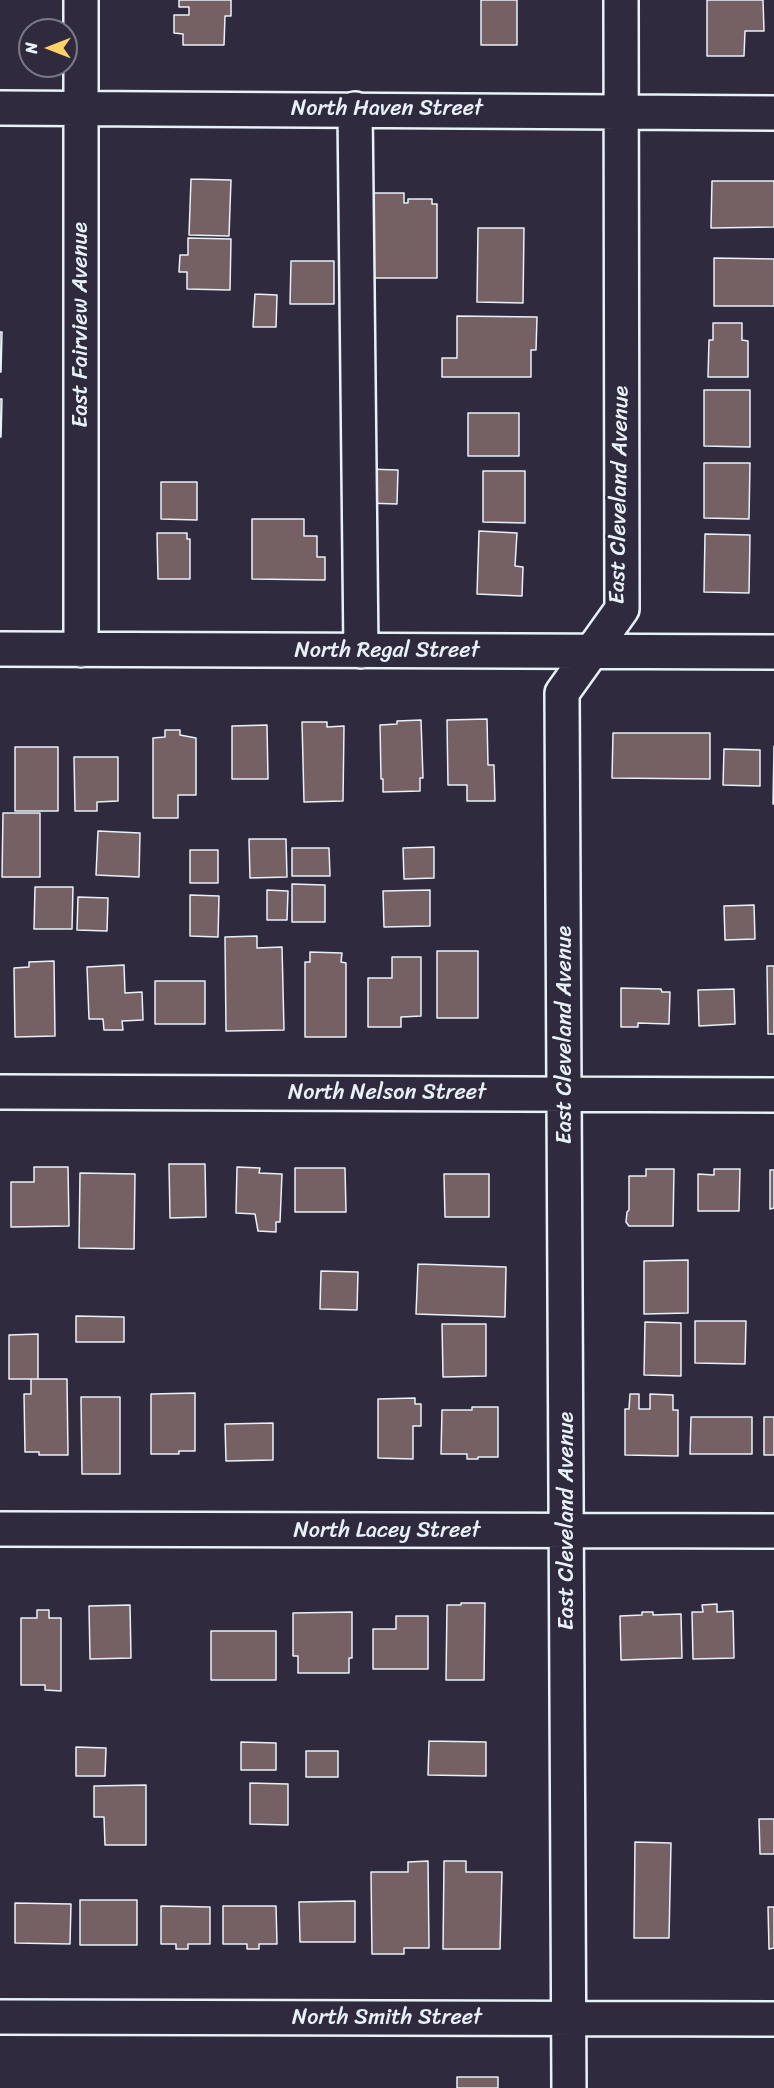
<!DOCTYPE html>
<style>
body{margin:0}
#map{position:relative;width:774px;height:2088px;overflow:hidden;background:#2f2a3d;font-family:Sriracha,sans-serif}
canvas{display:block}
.north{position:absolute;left:18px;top:18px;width:60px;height:60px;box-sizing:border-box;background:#2f2a3d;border:2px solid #797a88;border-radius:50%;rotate:270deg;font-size:16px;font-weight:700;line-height:24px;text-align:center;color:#e8f1f8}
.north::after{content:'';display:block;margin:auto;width:21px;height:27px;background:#ffd166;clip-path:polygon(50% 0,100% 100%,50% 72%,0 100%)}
</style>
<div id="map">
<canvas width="774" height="2088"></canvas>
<div class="north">N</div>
</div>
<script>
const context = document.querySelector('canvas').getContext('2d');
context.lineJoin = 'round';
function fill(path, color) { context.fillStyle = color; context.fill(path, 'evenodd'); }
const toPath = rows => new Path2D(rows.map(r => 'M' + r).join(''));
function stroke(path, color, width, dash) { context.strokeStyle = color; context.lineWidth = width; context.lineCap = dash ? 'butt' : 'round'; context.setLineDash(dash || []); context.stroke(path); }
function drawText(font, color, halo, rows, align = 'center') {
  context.font = font + ' Sriracha,sans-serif'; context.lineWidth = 5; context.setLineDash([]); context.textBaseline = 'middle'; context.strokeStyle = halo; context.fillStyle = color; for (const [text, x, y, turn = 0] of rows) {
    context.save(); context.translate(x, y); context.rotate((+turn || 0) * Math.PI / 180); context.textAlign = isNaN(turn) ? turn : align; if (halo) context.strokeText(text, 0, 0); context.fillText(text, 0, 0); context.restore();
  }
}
const building = toPath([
 [179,0,231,0,231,16,225,16,224,45,183,45,183,34,174,33,174,15,189,15,189,7,179,7,179,0],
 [481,0,517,0,517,45,481,45,481,0],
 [707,0,763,0,764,31,745,31,744,56,707,56,707,0],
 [191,179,231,180,229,236,189,235,191,179],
 [712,181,774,181,774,227,711,228,712,181],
 [367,193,404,193,404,203,408,203,408,199,432,199,432,204,437,204,437,278,366,278,367,193],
 [478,228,524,228,523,303,477,302,478,228],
 [188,238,231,239,230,290,187,289,187,272,179,272,180,255,188,255,188,238],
 [714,258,774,259,774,306,714,306,714,258],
 [291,261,334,261,334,304,290,304,291,261],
 [255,294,277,295,276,327,253,327,255,294],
 [457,316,537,317,536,350,531,350,531,377,442,377,442,358,457,358,457,316],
 [713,323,742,323,742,340,748,341,748,377,708,377,709,340,713,340,713,323],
 [0,332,2,332,1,372,0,372,0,332],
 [704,390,750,390,750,447,704,446,704,390],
 [0,399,2,399,1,437,0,437,0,399],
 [468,413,519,413,519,456,468,456,468,413],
 [704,463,750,463,749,519,704,518,704,463],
 [367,469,398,470,397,504,366,503,367,469],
 [483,471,525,471,525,523,483,522,483,471],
 [161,482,197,482,197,520,161,519,161,482],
 [252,519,304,519,304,536,317,536,317,557,325,557,325,580,252,579,252,519],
 [479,531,517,533,515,566,523,567,522,596,477,594,479,531],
 [157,533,187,533,187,539,190,539,190,579,158,579,157,533],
 [705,534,750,535,749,593,704,592,705,534],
 [487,719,488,765,494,765,495,801,467,801,467,785,448,785,447,720,487,719],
 [421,720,423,778,420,778,420,791,383,792,383,779,381,779,380,725,397,724,397,721,421,720],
 [302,722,327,722,327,727,344,726,343,801,304,802,302,722],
 [267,725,268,779,232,779,232,726,267,725],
 [165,730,180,730,180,735,196,738,196,795,178,795,178,818,153,818,153,738,165,737,165,730],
 [613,733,710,733,710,779,612,778,613,733],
 [774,746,774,804,773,804,774,746],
 [15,747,58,747,58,811,15,811,15,747],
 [724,749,760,750,760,786,723,785,724,749],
 [74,757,118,757,118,801,97,802,97,811,75,811,74,757],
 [3,813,40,813,40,877,2,877,3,813],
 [98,831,140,833,139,877,96,875,98,831],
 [249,839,286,839,287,877,250,878,249,839],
 [434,847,434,878,404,879,403,848,434,847],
 [292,848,329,848,330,876,292,876,292,848],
 [190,850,218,850,218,883,190,883,190,850],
 [292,884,325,885,325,922,292,922,292,884],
 [35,887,73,887,72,929,34,929,35,887],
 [267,890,288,891,287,920,267,920,267,890],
 [430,890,430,926,384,927,383,891,430,890],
 [190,895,219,896,218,937,190,936,190,895],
 [78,897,108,898,107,931,77,930,78,897],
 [754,905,755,939,725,940,724,906,754,905],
 [257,936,257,948,282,947,284,1030,226,1031,225,937,257,936],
 [437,951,478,951,478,1018,437,1018,437,951],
 [310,952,342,953,341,962,346,963,346,1037,305,1037,305,962,310,962,310,952],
 [392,957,421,957,421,1016,401,1017,401,1027,368,1027,368,978,392,978,392,957],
 [54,961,55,1036,15,1037,14,968,29,967,29,962,54,961],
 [124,965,125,993,142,992,143,1020,122,1021,123,1030,104,1030,103,1019,89,1019,87,967,124,965],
 [767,966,774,966,774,1034,768,1034,767,966],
 [155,981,205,981,205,1024,155,1024,155,981],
 [621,988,661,989,662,992,670,992,669,1024,638,1023,638,1027,621,1027,621,988],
 [734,989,735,1024,699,1026,698,990,734,989],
 [169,1164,205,1164,206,1217,170,1218,169,1164],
 [34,1167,68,1167,69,1226,11,1227,11,1182,34,1182,34,1167],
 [237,1167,260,1168,259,1173,282,1174,280,1222,276,1222,276,1232,258,1231,255,1214,236,1213,237,1167],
 [295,1168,345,1168,346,1212,295,1212,295,1168],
 [646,1169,674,1169,673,1226,629,1226,626,1222,627,1212,629,1210,629,1176,646,1176,646,1169],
 [714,1169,740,1169,739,1211,698,1211,698,1174,714,1175,714,1169],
 [770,1170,774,1170,774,1208,770,1209,770,1170],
 [80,1173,135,1174,134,1249,79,1248,80,1173],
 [444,1174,489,1174,489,1217,445,1217,444,1174],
 [688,1260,688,1313,644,1314,644,1261,688,1260],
 [418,1264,506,1267,505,1317,416,1314,418,1264],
 [321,1271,358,1272,357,1310,320,1309,321,1271],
 [76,1316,124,1317,124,1342,76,1342,76,1316],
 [695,1321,746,1321,745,1364,695,1363,695,1321],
 [645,1322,681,1323,681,1376,644,1375,645,1322],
 [442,1324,486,1324,486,1376,443,1377,442,1324],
 [38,1334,38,1379,9,1379,9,1335,38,1334],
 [31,1379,67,1379,68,1455,39,1455,39,1452,25,1452,24,1394,31,1394,31,1379],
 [195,1393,195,1451,179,1451,179,1454,151,1454,151,1394,195,1393],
 [630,1394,639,1394,639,1409,650,1409,650,1394,673,1395,673,1410,678,1410,678,1456,625,1455,625,1409,629,1409,630,1394],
 [81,1397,120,1397,120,1474,82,1474,81,1397],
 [415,1398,415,1404,421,1404,421,1426,413,1426,413,1459,378,1458,378,1399,415,1398],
 [472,1407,498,1407,498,1457,478,1457,478,1459,467,1459,467,1454,441,1454,442,1410,472,1410,472,1407],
 [691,1417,752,1417,752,1454,690,1454,691,1417],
 [764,1417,774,1417,774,1455,764,1455,764,1417],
 [273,1423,273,1460,226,1461,225,1424,273,1423],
 [461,1603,485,1603,484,1680,446,1680,447,1605,461,1605,461,1603],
 [717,1604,717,1612,733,1611,734,1658,693,1659,692,1612,703,1612,702,1605,717,1604],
 [130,1605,131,1658,90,1659,89,1606,130,1605],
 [37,1610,49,1610,49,1618,61,1618,61,1691,45,1690,45,1685,21,1685,21,1618,37,1618,37,1610],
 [352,1612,352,1658,349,1658,349,1673,298,1673,298,1656,293,1656,293,1613,352,1612],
 [642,1612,653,1612,653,1615,681,1614,682,1658,621,1660,620,1616,642,1615,642,1612],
 [396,1616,428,1616,428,1669,373,1669,373,1629,396,1629,396,1616],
 [211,1631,276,1631,276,1680,211,1680,211,1631],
 [429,1741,486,1742,486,1776,428,1775,429,1741],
 [241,1742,276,1743,276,1770,241,1770,241,1742],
 [76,1747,106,1748,105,1776,76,1776,76,1747],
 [306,1751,338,1751,338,1777,306,1777,306,1751],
 [250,1783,288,1784,288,1825,250,1824,250,1783],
 [146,1785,146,1845,105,1845,104,1817,94,1817,94,1786,146,1785],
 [759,1819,774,1819,774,1854,760,1854,759,1819],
 [635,1842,671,1843,669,1938,634,1938,635,1842],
 [428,1861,429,1948,404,1948,404,1954,372,1954,371,1872,408,1872,408,1862,428,1861],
 [444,1861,466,1861,466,1872,502,1872,500,1949,443,1949,444,1861],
 [80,1900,137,1900,137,1945,80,1945,80,1900],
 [355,1901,355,1942,300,1942,299,1902,355,1901],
 [15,1903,71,1904,70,1944,15,1943,15,1903],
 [161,1906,210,1907,210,1944,188,1944,188,1949,176,1949,176,1944,161,1944,161,1906],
 [223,1906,276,1906,277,1944,259,1944,259,1949,247,1949,247,1944,223,1944,223,1906],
 [768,1907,774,1907,774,1948,769,1949,768,1907],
 [457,2077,498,2077,498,2088,457,2088,457,2077]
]);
const minor = toPath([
 [81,0,81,650],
 [0,108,774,113],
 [355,109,361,651],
 [0,649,774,652],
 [0,1092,774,1095],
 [0,1529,774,1531],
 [0,2017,774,2019],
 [569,2088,562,693,622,609,621,0]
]);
const streetNames = [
 ["North Haven Street",387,109],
 ["East Fairview Avenue",81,325,-90],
 ["East Cleveland Avenue",620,495,-89],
 ["North Regal Street",387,651],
 ["East Cleveland Avenue",565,1035,-90],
 ["North Nelson Street",387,1093],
 ["East Cleveland Avenue",567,1521,-90],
 ["North Lacey Street",387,1531],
 ["North Smith Street",387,2018]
];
fill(building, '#756063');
stroke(building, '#e8f1f8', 1.5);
stroke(minor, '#e8f1f8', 38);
stroke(minor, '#2f2a3d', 33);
drawText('22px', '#e8f1f8', '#2f2a3d', streetNames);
</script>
